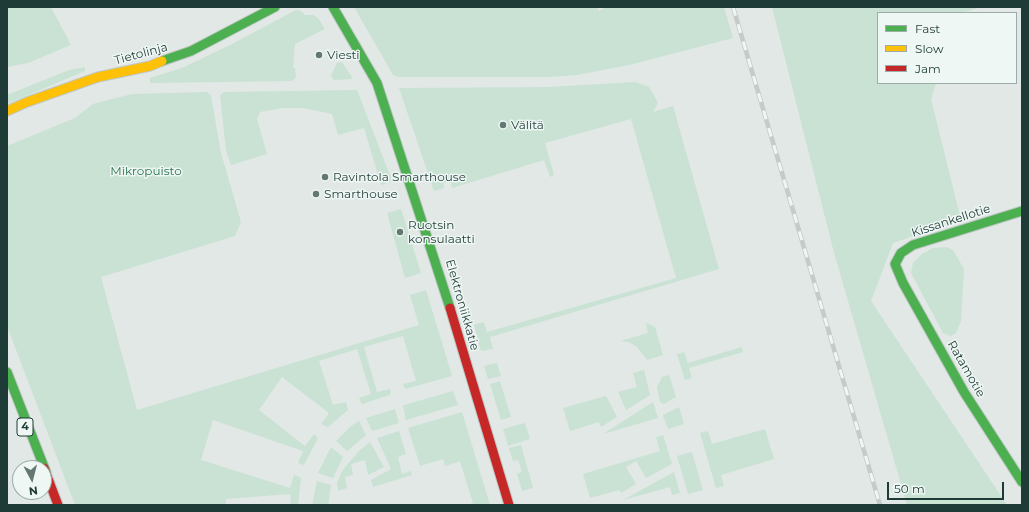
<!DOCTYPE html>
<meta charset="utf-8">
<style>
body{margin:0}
#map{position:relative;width:1029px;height:512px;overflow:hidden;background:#e1e8e6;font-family:Montserrat,sans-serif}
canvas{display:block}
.frame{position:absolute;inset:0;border:8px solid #1f3b37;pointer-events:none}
.legend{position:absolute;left:877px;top:12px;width:140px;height:72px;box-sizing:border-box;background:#eff7f4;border:1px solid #9caca8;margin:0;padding:5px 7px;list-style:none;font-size:12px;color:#1f3b37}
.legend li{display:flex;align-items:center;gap:8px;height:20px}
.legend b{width:20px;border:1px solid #9caca8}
.north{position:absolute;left:12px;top:460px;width:40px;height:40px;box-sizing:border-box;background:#eff7f4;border:1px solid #9caca8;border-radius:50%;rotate:173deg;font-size:11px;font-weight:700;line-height:16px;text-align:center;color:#1f3b37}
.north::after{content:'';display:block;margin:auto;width:14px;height:18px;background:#637874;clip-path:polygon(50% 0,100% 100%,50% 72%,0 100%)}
.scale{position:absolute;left:887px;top:482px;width:117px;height:18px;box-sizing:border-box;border:2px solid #1f3b37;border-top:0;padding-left:5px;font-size:12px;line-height:14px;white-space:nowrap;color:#1f3b37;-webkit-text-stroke:3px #eff7f4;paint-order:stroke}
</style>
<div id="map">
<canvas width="1029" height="512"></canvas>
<div class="frame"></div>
<ul class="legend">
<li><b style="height:5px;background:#4caf50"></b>Fast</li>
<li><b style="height:5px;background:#ffc107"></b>Slow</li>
<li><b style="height:5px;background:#c62828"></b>Jam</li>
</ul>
<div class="north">N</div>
<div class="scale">50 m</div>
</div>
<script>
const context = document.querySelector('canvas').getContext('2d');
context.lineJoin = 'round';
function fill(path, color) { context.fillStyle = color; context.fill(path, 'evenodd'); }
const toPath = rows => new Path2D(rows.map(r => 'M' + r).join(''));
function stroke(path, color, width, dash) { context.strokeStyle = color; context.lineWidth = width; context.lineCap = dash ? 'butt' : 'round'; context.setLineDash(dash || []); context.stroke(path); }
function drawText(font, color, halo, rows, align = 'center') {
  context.font = font + ' Montserrat,sans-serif'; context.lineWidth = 3; context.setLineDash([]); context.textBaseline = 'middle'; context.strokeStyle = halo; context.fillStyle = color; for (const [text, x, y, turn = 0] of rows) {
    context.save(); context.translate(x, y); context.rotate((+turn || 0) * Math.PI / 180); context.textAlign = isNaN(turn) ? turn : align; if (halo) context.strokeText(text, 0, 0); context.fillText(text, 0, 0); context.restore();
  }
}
const green = toPath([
 [7,7,51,7,71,45,28,63,7,67],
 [354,7,597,7,599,11,607,7,724,7,733,38,629,65,577,75,549,77,398,77,393,75],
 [772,7,981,7,961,13,878,13,878,83,936,83,931,99,961,220,893,243,871,301,1007,505,907,505,833,249],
 [296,10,301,11,305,15,313,15,318,18,325,29,295,44,293,68,295,68,296,77,292,81,150,83,150,78,182,68,230,45],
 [342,62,353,79,335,80,332,78,331,75,337,63],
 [85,67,85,71,7,104,7,95,69,70],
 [635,82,649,87,658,103,653,112,673,106,719,269,490,337,493,349,481,351,474,325,484,322,487,332,676,278,631,119,545,143,554,175,550,177,544,160,452,188,450,181,443,183,444,188,434,191,399,88,549,87],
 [357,90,391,178,391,181,388,183,381,185,364,128,338,135,332,114,303,108,283,108,260,112,257,119,267,154,231,165,226,151,220,95,224,92],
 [207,92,211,96,221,153,241,222,235,236,101,277,137,410,419,325,410,295,426,290,452,376,405,389,403,384,416,381,403,336,364,347,377,392,390,389,391,392,390,395,362,404,359,398,371,394,357,349,319,361,333,405,346,402,348,410,328,427,321,424,329,413,282,377,259,410,305,446,314,434,318,438,304,465,298,463,303,451,213,420,201,460,290,488,294,475,301,478,298,505,291,505,290,494,226,499,226,505,75,505,7,326,7,146,75,118,93,104,116,98,133,94],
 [401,209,421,273,405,278,387,213],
 [946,247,953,250,964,269,961,321,956,333,951,336,943,333,911,273,913,263,922,254,933,248],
 [646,323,655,327,663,355,647,360,637,347,629,342,620,341,648,333],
 [742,347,743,352,689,368,692,378,685,380,677,354,684,352,688,363],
 [497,363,501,376,488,379,484,366],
 [644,370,650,395,626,410,618,392,637,387,633,373],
 [669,375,676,397,664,404,660,402,657,387,662,377],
 [500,381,511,417,501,420,490,384],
 [453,391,458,405,406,420,403,406,404,405],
 [606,396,617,417,601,427,599,422,570,431,563,408],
 [653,402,658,418,603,434],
 [679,407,684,424,668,429,663,415],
 [395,409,399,423,372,431,366,418],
 [462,412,490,505,468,505,473,503,460,461,445,466,443,459,420,466,408,428],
 [359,421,366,435,347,451,336,441,351,426],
 [525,423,530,439,508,446,503,429],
 [765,429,774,459,721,475,724,486,716,488,700,433,708,431,712,444],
 [399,431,406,454,398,457,402,474,411,471,412,475,373,487,371,480,391,469,377,438],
 [663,435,672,464,646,478,636,461,626,467,636,484,621,493,620,490,590,498,583,474,660,451,656,437],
 [370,442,384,467,368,475,365,460,351,464,353,475,345,477,347,488,338,491,337,483,342,471,359,451],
 [521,445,533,488,522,491,517,474,522,472,518,460,513,461,509,448],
 [331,447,343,457,333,478,318,473],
 [692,452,703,490,688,494,677,456],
 [674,472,680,493,672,495,670,487,623,500],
 [317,481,331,485,328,505,312,505]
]);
const fast = toPath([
 [333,7,377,83,450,308],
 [162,61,191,51,275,7],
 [1022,211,913,245,901,253,895,264,903,283,964,392,1022,482],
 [7,372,46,472]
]);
const slow = toPath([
 [7,111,27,102,98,77,150,66,162,61]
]);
const jam = toPath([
 [450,308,509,505],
 [44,468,58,505]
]);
const rail = toPath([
 [733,7,880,505]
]);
const markers = [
 [319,55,4,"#637874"],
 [503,125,4,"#637874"],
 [325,177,4,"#637874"],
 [316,194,4,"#637874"],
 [400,232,4,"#637874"]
];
const shields = [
 [25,427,16]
];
const shieldNames = [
 ["4",25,427]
];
const streetNames = [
 ["Tietolinja",141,54,-15],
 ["Kissankellotie",951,221,-18],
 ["Elektroniikkatie",462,305,74],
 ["Ratamotie",966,369,60]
];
const poiNames = [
 ["Viesti",327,55],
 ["Välitä",511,125],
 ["Ravintola Smarthouse",333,177],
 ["Smarthouse",324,194],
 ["Ruotsin",408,225],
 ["konsulaatti",408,239]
];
const parkNames = [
 ["Mikropuisto",146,171]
];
fill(green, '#c9e2d4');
stroke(fast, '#bdc6c3', 11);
stroke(slow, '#bdc6c3', 11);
stroke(jam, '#bdc6c3', 11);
stroke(fast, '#4caf50', 9);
stroke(slow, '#ffc107', 9);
stroke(jam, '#c62828', 9);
stroke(rail, '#c6cac9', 4.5);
stroke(rail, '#eff7f4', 3, [9]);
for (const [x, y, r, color] of markers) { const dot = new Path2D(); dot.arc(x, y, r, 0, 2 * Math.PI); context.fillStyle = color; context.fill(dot); stroke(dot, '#eff7f4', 1.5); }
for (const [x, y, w] of shields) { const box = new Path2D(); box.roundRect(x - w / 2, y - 9, w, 18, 3); context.fillStyle = '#eff7f4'; context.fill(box); stroke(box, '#1f3b37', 1); }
drawText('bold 11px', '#1f3b37', null, shieldNames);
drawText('12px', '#1f3b37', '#eff7f4', streetNames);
drawText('12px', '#1f3b37', '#eff7f4', poiNames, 'left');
drawText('12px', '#27734e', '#eff7f4', parkNames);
</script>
